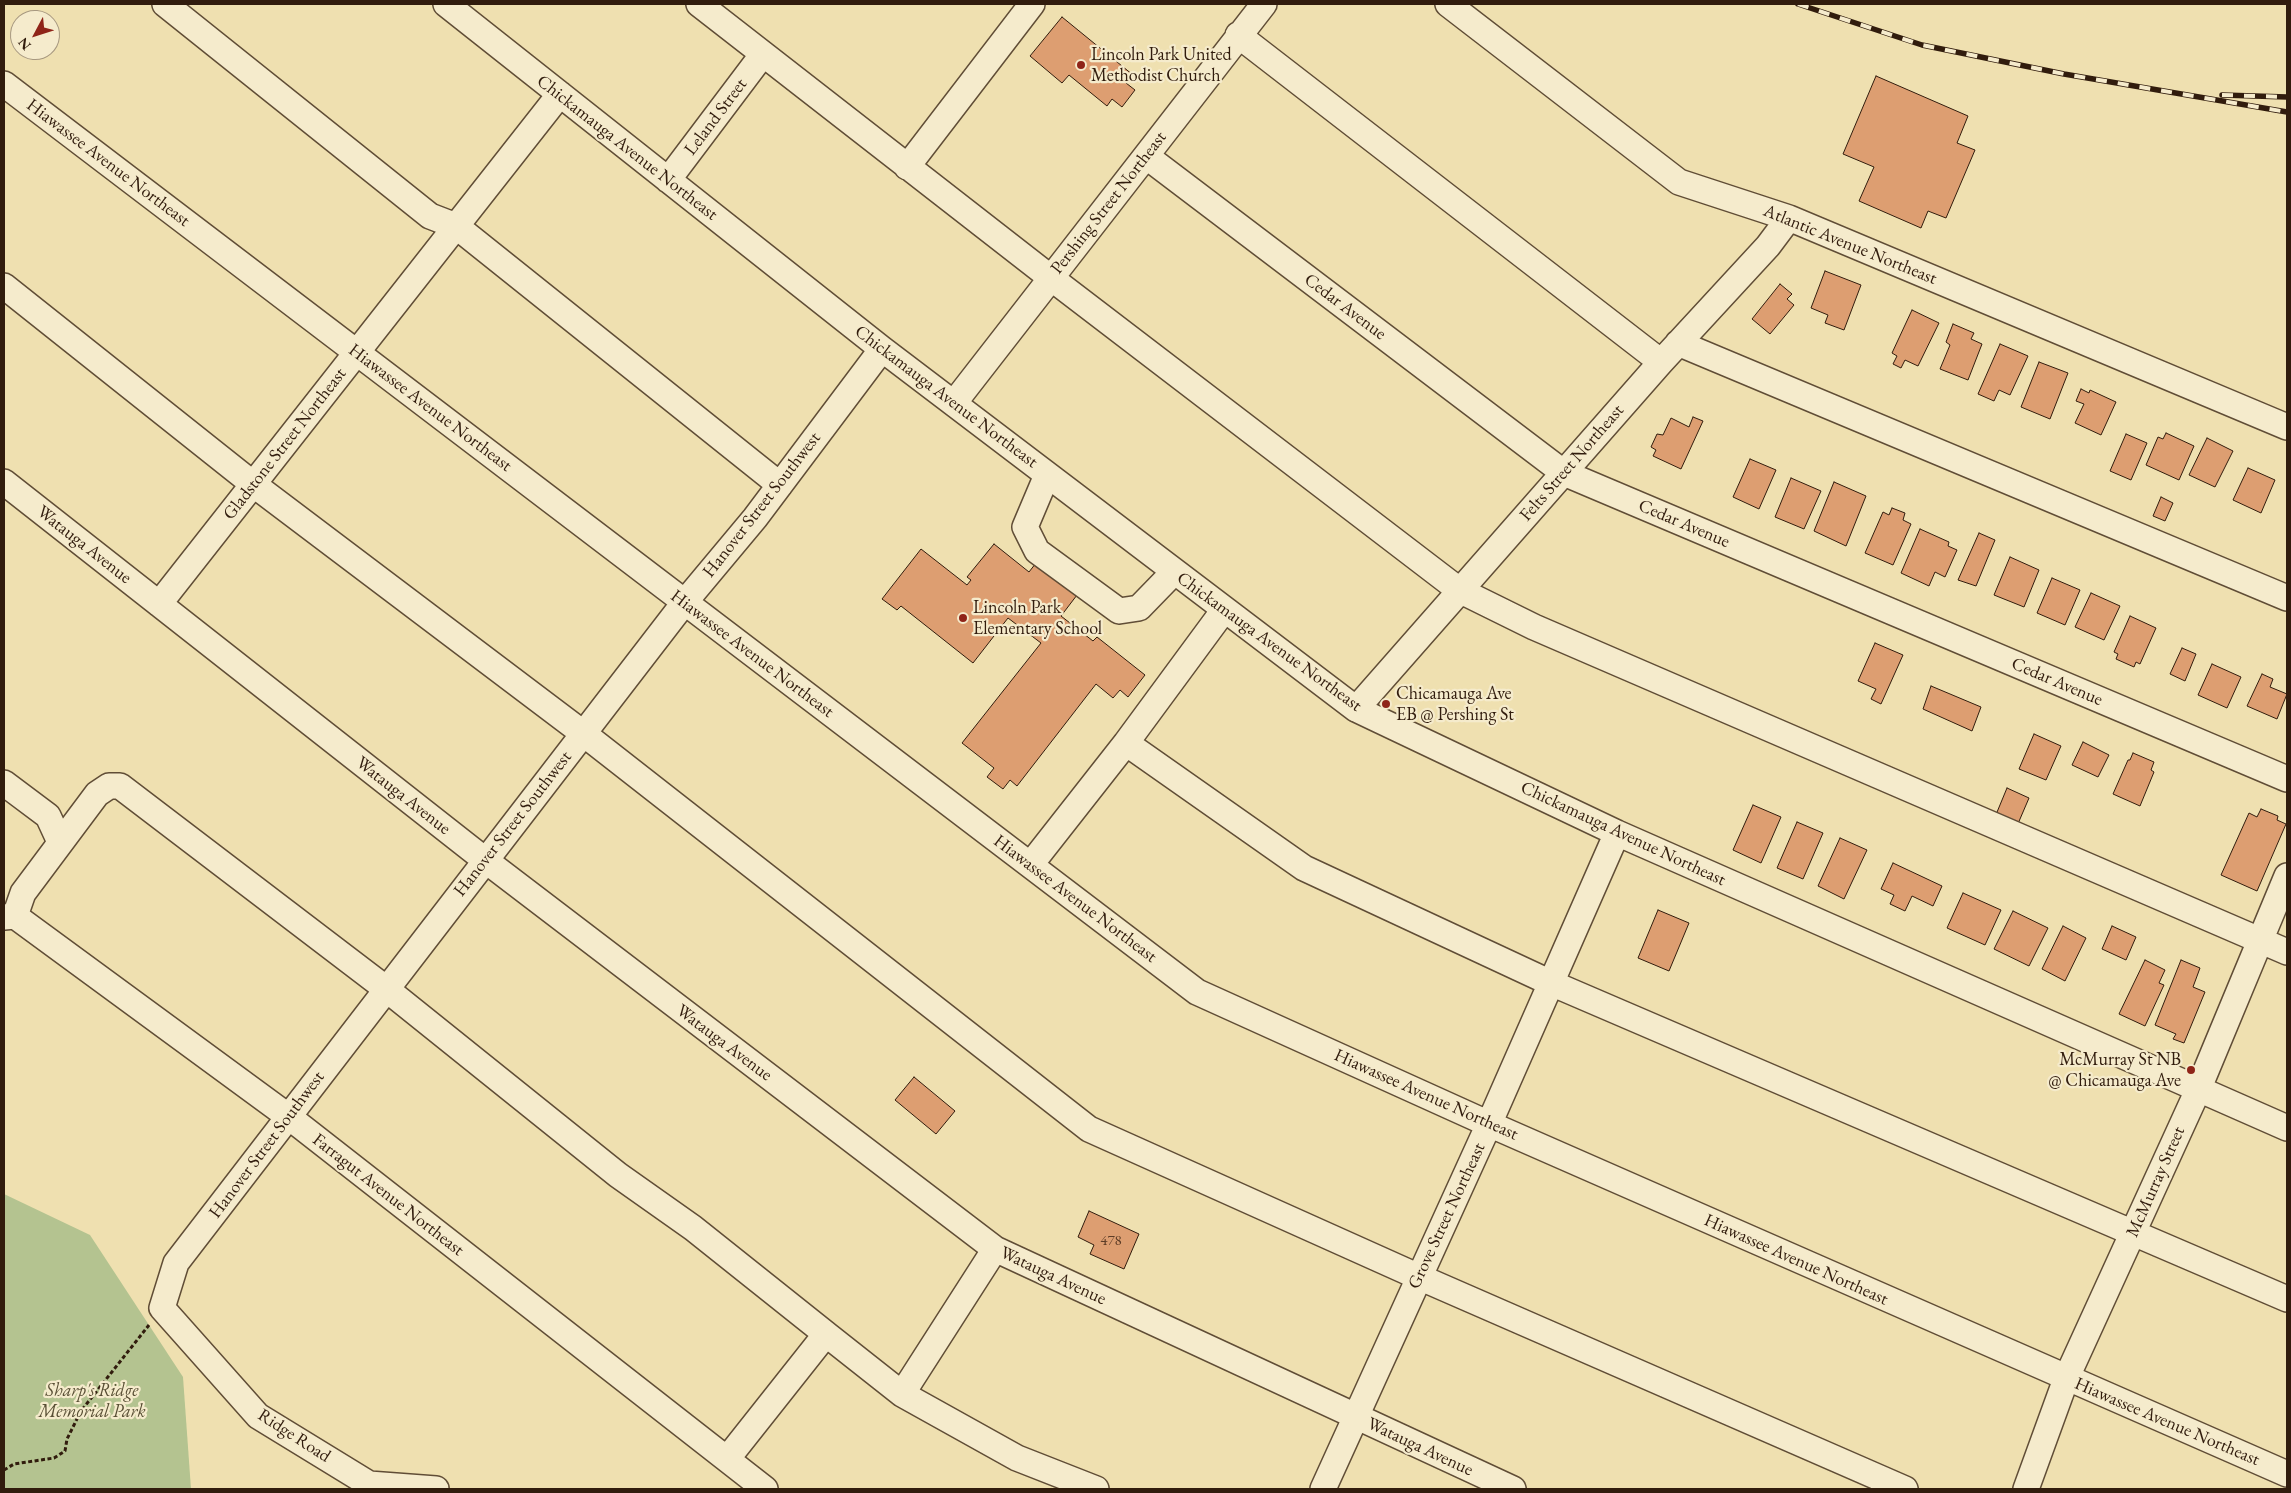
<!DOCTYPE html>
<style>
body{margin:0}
#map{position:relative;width:2291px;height:1493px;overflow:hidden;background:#efe0b0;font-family:"EB Garamond",serif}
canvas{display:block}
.frame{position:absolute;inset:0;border:5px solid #311c0d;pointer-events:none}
.north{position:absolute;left:10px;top:10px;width:50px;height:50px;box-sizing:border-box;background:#f5ebcc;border:1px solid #a79880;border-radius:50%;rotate:230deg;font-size:14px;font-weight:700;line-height:20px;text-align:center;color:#311c0d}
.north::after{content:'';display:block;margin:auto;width:18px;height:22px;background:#8f2418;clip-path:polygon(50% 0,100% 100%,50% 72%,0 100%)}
</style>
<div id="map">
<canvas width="2291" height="1493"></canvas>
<div class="frame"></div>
<div class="north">N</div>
</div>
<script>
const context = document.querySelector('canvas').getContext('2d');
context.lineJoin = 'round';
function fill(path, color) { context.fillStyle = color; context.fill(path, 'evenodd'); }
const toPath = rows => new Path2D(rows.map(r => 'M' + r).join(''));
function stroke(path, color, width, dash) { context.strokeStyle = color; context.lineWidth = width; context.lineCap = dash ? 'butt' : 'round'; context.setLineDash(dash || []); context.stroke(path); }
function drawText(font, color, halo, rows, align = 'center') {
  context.font = font + ' "EB Garamond",serif'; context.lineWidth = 4.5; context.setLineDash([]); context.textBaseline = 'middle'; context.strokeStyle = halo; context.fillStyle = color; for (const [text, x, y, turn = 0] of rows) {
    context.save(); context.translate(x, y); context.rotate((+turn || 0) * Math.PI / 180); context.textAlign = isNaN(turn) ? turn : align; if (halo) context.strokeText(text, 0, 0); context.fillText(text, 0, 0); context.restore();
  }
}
const green = toPath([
 [4,1194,90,1235,183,1377,191,1489,4,1489]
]);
const building = toPath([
 [1062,17,1133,75,1126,83,1135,90,1122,107,1112,99,1107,106,1069,75,1062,83,1030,56,1062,17],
 [1876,76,1968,116,1957,143,1975,150,1946,218,1928,211,1921,228,1859,201,1874,167,1843,154,1876,76],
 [1825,271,1861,285,1844,330,1825,323,1828,315,1811,308,1825,271],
 [1780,284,1792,294,1787,299,1794,305,1770,334,1752,319,1780,284],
 [1912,310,1939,323,1918,366,1905,360,1901,368,1893,364,1897,356,1892,353,1912,310],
 [1953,324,1974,333,1971,339,1982,344,1968,380,1940,369,1950,345,1946,342,1953,324],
 [2000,344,2028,356,2010,395,1999,390,1994,401,1978,394,2000,344],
 [2039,362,2068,373,2050,419,2021,407,2039,362],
 [2081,389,2089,393,2090,390,2116,402,2101,435,2075,423,2084,404,2076,401,2081,389],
 [1693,417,1703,421,1681,469,1653,456,1656,450,1651,447,1657,434,1663,435,1671,418,1689,427,1693,417],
 [2166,433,2194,446,2179,480,2146,465,2158,437,2163,439,2166,433],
 [2126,434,2147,443,2131,480,2110,471,2126,434],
 [2207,438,2233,451,2215,487,2189,475,2207,438],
 [1750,459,1776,470,1759,509,1733,497,1750,459],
 [2248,468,2275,480,2261,513,2233,500,2248,468],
 [1791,478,1821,491,1804,529,1775,517,1791,478],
 [1834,482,1866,496,1846,546,1814,531,1834,482],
 [2161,497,2173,503,2165,521,2153,516,2161,497],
 [1892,508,1905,513,1903,520,1911,524,1893,565,1865,553,1883,512,1889,515,1892,508],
 [1920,529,1949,542,1948,546,1957,550,1945,577,1935,572,1929,586,1901,573,1920,529],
 [1979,533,1995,540,1976,586,1958,580,1979,533],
 [994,544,1029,572,1036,563,1077,595,1061,616,1093,641,1097,637,1145,675,1128,697,1120,690,1113,698,1096,684,1017,786,1010,780,1003,789,987,777,994,768,962,743,1041,643,1008,618,973,663,901,606,897,610,882,599,921,549,967,585,971,580,967,577,994,544],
 [2010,557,2039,570,2024,607,1994,595,2010,557],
 [2052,578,2080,590,2065,625,2037,613,2052,578],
 [2091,593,2120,606,2104,640,2075,627,2091,593],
 [2130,616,2156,628,2140,664,2136,662,2134,667,2116,659,2118,654,2114,652,2130,616],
 [1875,643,1903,655,1881,704,1871,699,1876,689,1858,681,1875,643],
 [2182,648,2196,654,2185,681,2170,674,2182,648],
 [2212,664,2241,677,2227,708,2198,695,2212,664],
 [2262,674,2273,679,2270,687,2287,694,2277,719,2247,706,2262,674],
 [1931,686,1981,707,1972,731,1923,709,1931,686],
 [2034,734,2061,746,2046,780,2019,769,2034,734],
 [2083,742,2109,755,2098,777,2072,765,2083,742],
 [2133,753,2154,762,2151,770,2154,772,2140,806,2113,794,2128,760,2130,760,2133,753],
 [2007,788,2029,798,2017,826,1995,817,2007,788],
 [1753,805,1781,817,1761,863,1733,850,1753,805],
 [2261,809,2278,816,2277,820,2286,824,2257,891,2221,875,2249,813,2257,817,2261,809],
 [1797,822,1823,833,1803,879,1777,868,1797,822],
 [1840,838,1867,850,1844,899,1818,886,1840,838],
 [1893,863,1942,886,1933,906,1912,896,1905,911,1890,904,1894,895,1881,889,1893,863],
 [1963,893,2001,910,1985,945,1947,928,1963,893],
 [1658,910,1689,923,1669,971,1638,958,1658,910],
 [2013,911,2048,928,2029,966,1994,949,2013,911],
 [2063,926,2086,938,2065,981,2042,969,2063,926],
 [2112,926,2136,937,2126,960,2102,949,2112,926],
 [2145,960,2165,970,2159,983,2164,985,2145,1026,2119,1014,2145,960],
 [2181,960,2200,968,2193,987,2205,992,2184,1043,2173,1039,2176,1034,2155,1025,2181,960],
 [914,1077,955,1111,936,1134,895,1100,914,1077],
 [1089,1211,1139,1234,1124,1269,1090,1254,1094,1245,1078,1237,1089,1211]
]);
const path = toPath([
 [4,1470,14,1464,54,1458,65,1451,67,1439,81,1411,149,1325]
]);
const minor = toPath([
 [165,4,430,216,456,226,780,485],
 [446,4,882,349,1356,709,1617,833,2287,1128],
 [699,4,1051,278,1459,590,1534,627,2287,952],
 [1448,4,1679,182,1789,218,2287,427],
 [1238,35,1661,362],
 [4,84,1197,992,1489,1124,2287,1474],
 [1146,156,1564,473,2287,779],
 [907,167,1032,4],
 [668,180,763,54],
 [4,286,253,484,584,734,1089,1129,1419,1277,1905,1489],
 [1678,343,2287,598],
 [954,403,1264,4],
 [1047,475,1025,527,1037,551,1119,611,1139,608,1174,572],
 [4,482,485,860,995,1249,1513,1489],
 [159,604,560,94],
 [1356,709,1661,362,1768,246,1789,218],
 [1126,743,1304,868,1551,983,2287,1299],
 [4,783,48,816,60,842],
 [1031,864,1126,743,1224,610],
 [15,916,23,893,97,794,109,786,120,786,385,988,618,1175,693,1228,826,1334,727,1459],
 [4,917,15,916,289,1117,765,1489],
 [826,1334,902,1394,1017,1458,1096,1489],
 [902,1394,995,1249],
 [436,1489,369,1484,258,1416,162,1308,176,1263,684,603,755,518,882,349],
 [1323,1489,1489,1124,1617,833],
 [2026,1489,2066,1379,2198,1090,2287,876]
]);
const rail = toPath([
 [1798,4,1922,45,2064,74,2287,112],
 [2222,95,2287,97]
]);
const markers = [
 [1081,65,5,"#8f2418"],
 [963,618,5,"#8f2418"],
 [1386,704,5,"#8f2418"],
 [2191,1070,5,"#8f2418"]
];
const numberNames = [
 ["478",1111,1241]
];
const poiNames = [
 ["Lincoln Park United",1091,55],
 ["Methodist Church",1091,76],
 ["Lincoln Park",973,608],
 ["Elementary School",973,629],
 ["Chicamauga Ave",1396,694],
 ["EB @ Pershing St",1396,715],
 ["McMurray St NB",2181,1060,"right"],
 ["@ Chicamauga Ave",2181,1081,"right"]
];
const streetNames = [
 ["Leland Street",716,117,-53],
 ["Chickamauga Avenue Northeast",627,148,38],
 ["Hiawassee Avenue Northeast",108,163,37],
 ["Pershing Street Northeast",1109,203,-52],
 ["Atlantic Avenue Northeast",1850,245,22],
 ["Cedar Avenue",1345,307,37],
 ["Chickamauga Avenue Northeast",946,397,37],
 ["Hiawassee Avenue Northeast",430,408,37],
 ["Gladstone Street Northeast",285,444,-52],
 ["Felts Street Northeast",1572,463,-49],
 ["Hanover Street Southwest",762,505,-52],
 ["Cedar Avenue",1684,524,23],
 ["Watauga Avenue",84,545,38],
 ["Chickamauga Avenue Northeast",1269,642,36],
 ["Hiawassee Avenue Northeast",752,654,37],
 ["Cedar Avenue",2057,682,23],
 ["Watauga Avenue",403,796,38],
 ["Hanover Street Southwest",513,824,-52],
 ["Chickamauga Avenue Northeast",1623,834,25],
 ["Hiawassee Avenue Northeast",1075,899,37],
 ["Watauga Avenue",724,1043,37],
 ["Hiawassee Avenue Northeast",1426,1095,24],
 ["Hanover Street Southwest",267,1145,-53],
 ["McMurray Street",2156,1182,-66],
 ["Farragut Avenue Northeast",388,1195,38],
 ["Grove Street Northeast",1447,1216,-65],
 ["Hiawassee Avenue Northeast",1796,1260,24],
 ["Watauga Avenue",1053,1276,25],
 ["Hiawassee Avenue Northeast",2167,1422,23],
 ["Ridge Road",294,1436,33],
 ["Watauga Avenue",1420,1447,25]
];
const parkNames = [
 ["Sharp's Ridge",92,1391],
 ["Memorial Park",92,1412]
];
fill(green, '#b4c390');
fill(building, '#dd9e71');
stroke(building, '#311c0d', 1);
stroke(minor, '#604d36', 28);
stroke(path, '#311c0d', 3, [4, 2.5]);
stroke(minor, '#f5ebcc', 25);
stroke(rail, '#311c0d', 5.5);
stroke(rail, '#f5ebcc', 4, [11]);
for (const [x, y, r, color] of markers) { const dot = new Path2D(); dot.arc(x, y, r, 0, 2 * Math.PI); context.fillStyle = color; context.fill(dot); stroke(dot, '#f5ebcc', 2); }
drawText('15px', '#5c3c26', null, numberNames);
drawText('18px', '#311c0d', '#f5ebcc', poiNames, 'left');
drawText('18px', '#311c0d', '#f5ebcc', streetNames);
drawText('italic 18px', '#584e34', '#f5ebcc', parkNames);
</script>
